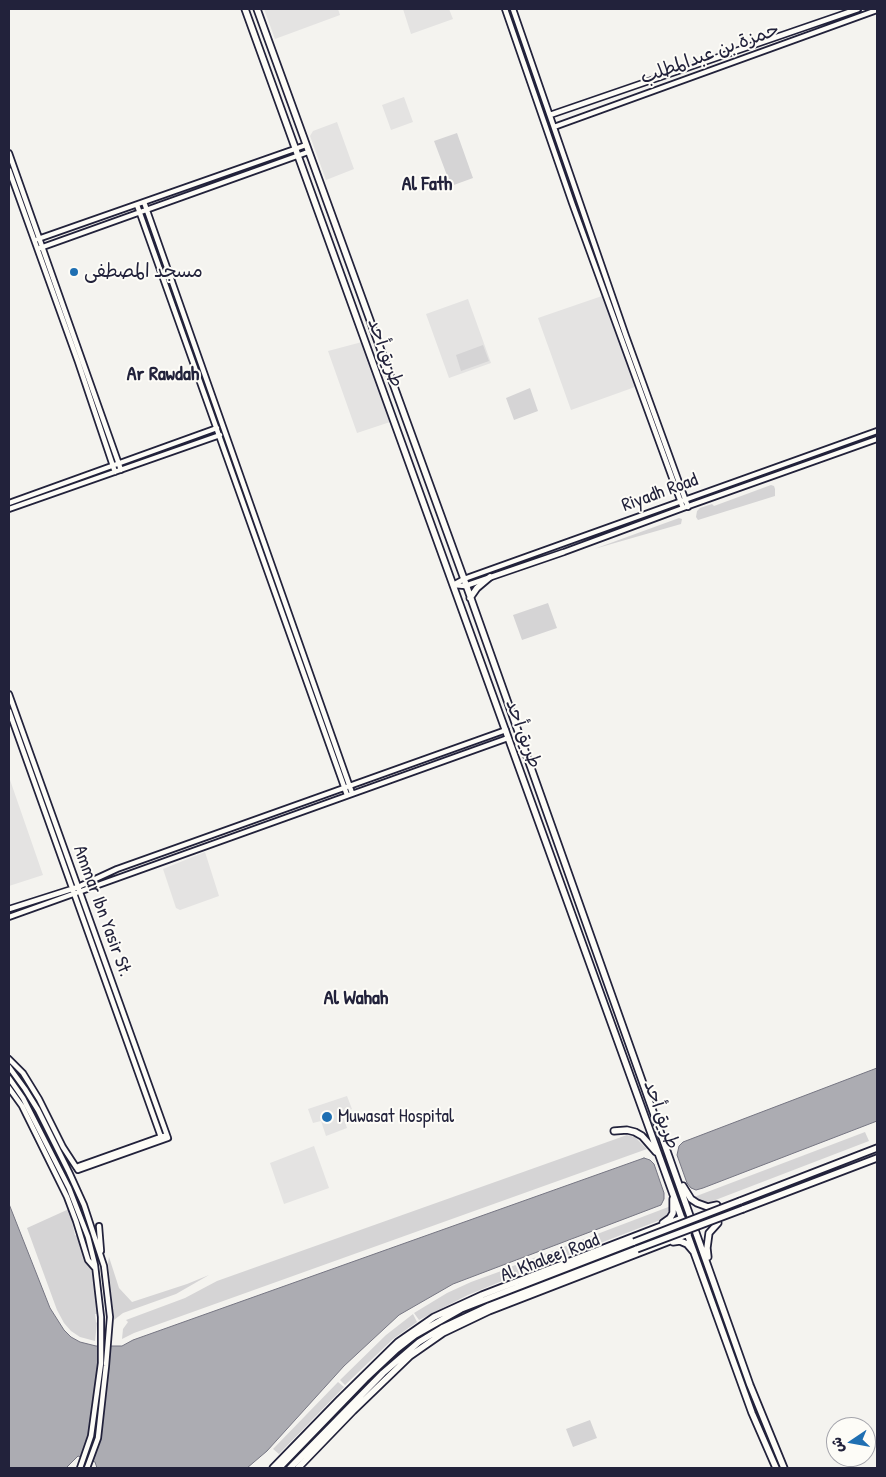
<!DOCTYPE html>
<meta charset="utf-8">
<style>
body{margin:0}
#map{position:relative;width:886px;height:1477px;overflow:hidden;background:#f4f3ef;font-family:"Patrick Hand","Playpen Sans Arabic",sans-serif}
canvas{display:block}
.frame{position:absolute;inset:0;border:10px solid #22223b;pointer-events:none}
.north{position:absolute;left:826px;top:1417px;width:50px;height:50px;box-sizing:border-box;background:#fdfcf7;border:1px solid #a5a5ac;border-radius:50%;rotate:258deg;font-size:14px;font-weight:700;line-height:20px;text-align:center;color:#22223b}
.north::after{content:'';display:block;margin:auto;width:18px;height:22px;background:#1f6fb2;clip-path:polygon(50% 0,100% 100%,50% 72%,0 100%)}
</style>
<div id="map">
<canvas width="886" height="1477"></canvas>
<div class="frame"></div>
<div class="north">ش</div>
</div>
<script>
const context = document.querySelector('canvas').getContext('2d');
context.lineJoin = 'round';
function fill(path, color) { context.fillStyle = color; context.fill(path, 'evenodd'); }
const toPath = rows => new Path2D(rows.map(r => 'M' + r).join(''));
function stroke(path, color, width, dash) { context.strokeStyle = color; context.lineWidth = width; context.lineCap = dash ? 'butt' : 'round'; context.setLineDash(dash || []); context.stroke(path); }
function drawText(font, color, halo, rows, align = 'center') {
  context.font = font + ' "Patrick Hand","Playpen Sans Arabic",sans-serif'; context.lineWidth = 4; context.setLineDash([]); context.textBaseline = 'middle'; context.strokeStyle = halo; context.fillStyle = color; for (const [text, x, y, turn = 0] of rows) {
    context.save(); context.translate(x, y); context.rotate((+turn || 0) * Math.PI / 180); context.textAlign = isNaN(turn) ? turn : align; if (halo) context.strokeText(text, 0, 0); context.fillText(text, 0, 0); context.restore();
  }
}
const built = toPath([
 [264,9,338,9,340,15,275,39],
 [403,9,449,9,453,19,411,34],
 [404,97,413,122,391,130,382,105],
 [337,122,354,169,326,180,310,136,313,131],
 [602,296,635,387,571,410,538,318],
 [468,299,491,363,449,378,426,314],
 [362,342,390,422,357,433,328,351],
 [9,777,43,875,9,886],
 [205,852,219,896,180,910,176,908,163,869],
 [347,1096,352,1109,342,1114,347,1128,326,1136,321,1121,313,1123,308,1109],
 [314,1146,329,1188,284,1204,270,1163]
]);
const green = toPath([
 [457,133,473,178,451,186,434,141],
 [483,345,489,361,461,371,456,355],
 [530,388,538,411,514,420,506,398],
 [771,485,774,486,775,489,775,496,698,520,696,517,697,511,700,508,712,504,714,506],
 [679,518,682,519,681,524,594,549],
 [548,603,557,628,522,640,513,615],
 [865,1132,869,1141,705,1204,694,1197],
 [627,1135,635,1137,647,1149,134,1333,122,1339,123,1329,128,1322,126,1320,185,1298,217,1281],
 [671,1206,668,1216,663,1219,509,1278,505,1269],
 [69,1209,75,1235,81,1239,84,1258,91,1267,99,1314,95,1314,96,1322,97,1323,95,1341,80,1337,71,1331,64,1323,57,1310,27,1228],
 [109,1257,119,1288,132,1302,187,1284,209,1275,176,1294,123,1313,114,1320,108,1263],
 [504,1270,507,1279,468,1295,419,1320,414,1313,447,1293,471,1282],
 [413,1314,417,1322,393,1339,345,1385,340,1380,386,1335],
 [338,1382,344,1387,279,1454,273,1449],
 [590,1420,597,1438,573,1447,566,1429]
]);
const water = toPath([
 [877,1068,877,1121,703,1188,696,1190,691,1188,687,1183,677,1155,679,1146,683,1142,877,1068],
 [644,1158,650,1160,654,1164,664,1193,664,1199,661,1205,453,1284,399,1315,344,1366,267,1451,247,1468,97,1468,95,1462,78,1456,66,1468,9,1468,9,1204,50,1308,64,1330,71,1337,80,1342,96,1346,122,1346,133,1340,644,1158]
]);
const minor = toPath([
 [505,9,572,203,683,508],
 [513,9,626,336,688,507],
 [550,115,858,9],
 [554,127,877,10],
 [9,153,121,470],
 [9,170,78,362,115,472],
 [144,202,352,793],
 [137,205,347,795],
 [38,239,306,145],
 [40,248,308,152],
 [9,503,217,428],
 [9,509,220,435],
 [453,585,464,579,877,431],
 [454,585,465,586,564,552,683,508,877,439],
 [9,694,168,1138,78,1170,63,1147,39,1099,23,1073,9,1059],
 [9,711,162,1140],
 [9,909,78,887,117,869,506,730],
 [9,917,508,738],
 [9,1067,25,1089,38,1110,69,1172,84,1205,104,1266,110,1317,106,1366,98,1438,87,1468],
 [9,1078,23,1098,69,1188,88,1237,95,1265,101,1317,101,1363,91,1436,80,1468],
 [9,1088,22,1106,67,1197,76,1221,88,1260,95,1268],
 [76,1167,163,1136],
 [99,1226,101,1251]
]);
const major = toPath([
 [245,9,752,1413,776,1468],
 [257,9,464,579,750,1385,784,1468],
 [470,598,477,588,490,577],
 [614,1131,627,1130,635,1132,642,1136,656,1152],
 [683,1186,691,1199,697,1203,708,1207,717,1205],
 [740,1201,877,1148],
 [743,1209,877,1158],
 [663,1223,670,1218,673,1213,673,1199],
 [673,1242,680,1241,687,1244,693,1251],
 [708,1257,707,1248,709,1233,718,1223],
 [273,1468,340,1399,398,1342,434,1317,482,1295,682,1218],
 [279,1468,365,1379,397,1349,415,1335,461,1309,634,1242],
 [290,1468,383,1373,419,1342,442,1328,489,1306,637,1249],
 [298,1468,353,1411,410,1356,443,1333,489,1311,688,1234]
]);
const majorBridge = toPath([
 [634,1242,740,1201],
 [637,1249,743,1209]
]);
const markers = [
 [74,272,5,"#1f6fb2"],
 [327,1117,6,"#1f6fb2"]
];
const streetNames = [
 ["حمزة بن عبدالمطلب",710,54,-20],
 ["طريق أحد",385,353,70],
 ["Riyadh Road",660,493,-20],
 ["طريق أحد",523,734,70],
 ["Ammar Ibn Yasir St.",102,911,70],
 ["طريق أحد",661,1115,70],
 ["Al Khaleej Road",550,1258,-21]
];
const poiNames = [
 ["مسجد المصطفى",84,272],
 ["Muwasat Hospital",338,1117]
];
const neighbourhoodNames = [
 ["Al Fath",427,185],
 ["Ar Rawdah",163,375],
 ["Al Wahah",356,999]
];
fill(built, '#e4e3e2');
fill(green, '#d5d4d5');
fill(water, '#acacb2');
stroke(water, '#757582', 1);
stroke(minor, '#22223b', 8);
stroke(major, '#22223b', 9);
stroke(minor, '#fdfcf7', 4.5);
stroke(major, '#fdfcf7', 5.5);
stroke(majorBridge, '#22223b', 9, []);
stroke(majorBridge, '#fdfcf7', 5.5);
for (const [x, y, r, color] of markers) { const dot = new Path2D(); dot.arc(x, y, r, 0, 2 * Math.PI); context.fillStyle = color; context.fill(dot); stroke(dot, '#fdfcf7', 2); }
drawText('19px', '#22223b', '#fdfcf7', streetNames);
drawText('19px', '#22223b', '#fdfcf7', poiNames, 'left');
drawText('bold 20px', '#22223b', '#fdfcf7', neighbourhoodNames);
</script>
